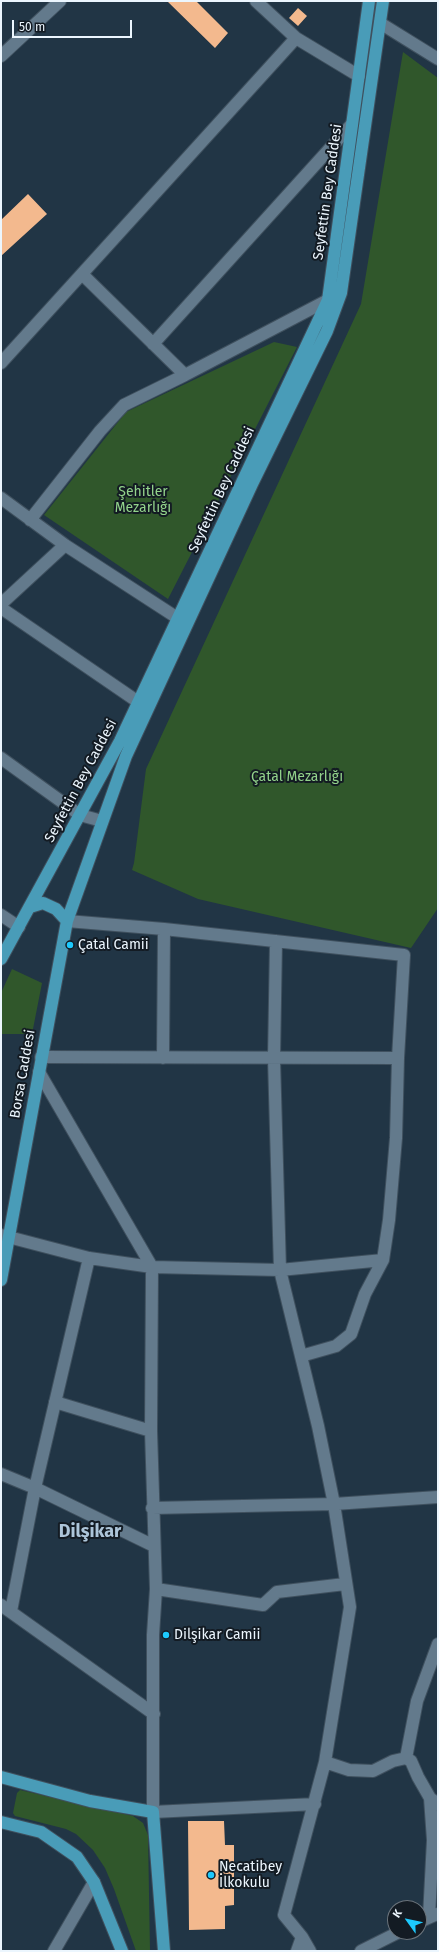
<!DOCTYPE html>
<meta charset="utf-8">
<style>
body{margin:0}
#map{position:relative;width:439px;height:1952px;overflow:hidden;background:#213545;font-family:"Fira Sans",sans-serif}
canvas{display:block}
.frame{position:absolute;inset:0;border:2px solid #ecf6fe;pointer-events:none}
.north{position:absolute;left:387px;top:1900px;width:40px;height:40px;box-sizing:border-box;background:#131b23;border:1px solid #6a737b;border-radius:50%;rotate:303deg;font-size:11px;font-weight:700;line-height:16px;text-align:center;color:#ecf6fe}
.north::after{content:'';display:block;margin:auto;width:14px;height:18px;background:#1dc9fd;clip-path:polygon(50% 0,100% 100%,50% 72%,0 100%)}
.scale{position:absolute;left:12px;top:20px;width:120px;height:18px;box-sizing:border-box;border:2px solid #ecf6fe;border-top:0;padding-left:5px;font-size:12px;line-height:14px;white-space:nowrap;color:#ecf6fe;-webkit-text-stroke:3px #131b23;paint-order:stroke}
</style>
<div id="map">
<canvas width="439" height="1952"></canvas>
<div class="frame"></div>
<div class="north">K</div>
<div class="scale">50 m</div>
</div>
<script>
const context = document.querySelector('canvas').getContext('2d');
context.lineJoin = 'round';
function fill(path, color) { context.fillStyle = color; context.fill(path, 'evenodd'); }
const toPath = rows => new Path2D(rows.map(r => 'M' + r).join(''));
function stroke(path, color, width, dash) { context.strokeStyle = color; context.lineWidth = width; context.lineCap = dash ? 'butt' : 'round'; context.setLineDash(dash || []); context.stroke(path); }
function drawText(font, color, halo, rows, align = 'center') {
  context.font = font + ' "Fira Sans",sans-serif'; context.lineWidth = 4; context.setLineDash([]); context.textBaseline = 'middle'; context.strokeStyle = halo; context.fillStyle = color; for (const [text, x, y, turn = 0] of rows) {
    context.save(); context.translate(x, y); context.rotate((+turn || 0) * Math.PI / 180); context.textAlign = isNaN(turn) ? turn : align; if (halo) context.strokeText(text, 0, 0); context.fillText(text, 0, 0); context.restore();
  }
}
const green = toPath([
 [403,52,438,78,438,908,411,948,198,899,132,870,134,863,146,769,361,304],
 [274,342,297,347,168,599,44,515,126,412],
 [12,969,42,983,32,1034,1,1034,1,993],
 [20,1790,133,1816,143,1823,148,1835,150,1951,136,1951,114,1889,105,1868,93,1850,76,1834,66,1829,15,1816,13,1813,17,1793]
]);
const building = toPath([
 [167,1,196,1,228,33,215,48],
 [298,8,307,16,298,26,289,18],
 [28,194,47,214,1,256,1,220],
 [188,1821,224,1821,225,1845,234,1845,234,1905,225,1906,225,1929,189,1930]
]);
const minor = toPath([
 [256,1,296,38,359,76],
 [380,23,438,59],
 [1,56,60,1],
 [82,274,185,375],
 [153,344,352,124],
 [1,363,296,38],
 [1,498,65,545,179,619],
 [30,520,100,431,124,405,185,375,328,300],
 [1,604,65,545],
 [1,608,147,708],
 [1,758,80,815,102,821],
 [1,915,19,927],
 [67,921,164,929,404,955,398,1058,396,1138,389,1220,383,1260,365,1294,351,1334,336,1346,301,1356],
 [276,941,274,1059,280,1270,318,1426,334,1504,350,1607,325,1762,284,1915,302,1937,297,1951],
 [41,1057,398,1058],
 [163,1058,164,929],
 [39,1072,152,1267,151,1431,156,1589,153,1635,153,1812,315,1804],
 [1,1235,89,1258,152,1267,280,1270,383,1260],
 [55,1402,151,1431],
 [1,1474,35,1488,154,1546],
 [152,1508,334,1504,438,1497],
 [156,1589,263,1605,277,1592,345,1584],
 [1,1605,154,1714],
 [11,1611,35,1488,89,1258],
 [406,1758,417,1701,438,1644],
 [325,1762,349,1770,373,1771,393,1761,406,1758,411,1761,418,1777,430,1798,438,1804],
 [429,1917,433,1840,430,1798],
 [419,1922,437,1914],
 [302,1937,310,1951],
 [54,1951,94,1882],
 [361,1951,399,1932]
]);
const major = toPath([
 [30,907,43,903,56,909,67,921],
 [1,959,120,741,328,300,369,1],
 [1,1280,67,921,126,756,252,484,327,331,341,293,383,1],
 [1,1777,90,1801,153,1812,164,1951],
 [1,1822,41,1832,77,1857,94,1882,122,1951]
]);
const markers = [
 [70,945,4,"#1dc9fd"],
 [166,1635,4,"#1dc9fd"],
 [211,1875,4,"#1dc9fd"]
];
const streetNames = [
 ["Seyfettin Bey Caddesi",328,192,-82],
 ["Seyfettin Bey Caddesi",222,490,-65],
 ["Seyfettin Bey Caddesi",81,781,-62],
 ["Borsa Caddesi",23,1074,-80]
];
const parkNames = [
 ["Şehitler",143,492],
 ["Mezarlığı",143,508],
 ["Çatal Mezarlığı",297,777]
];
const poiNames = [
 ["Çatal Camii",78,945],
 ["Dilşikar Camii",174,1635],
 ["Necatibey",219,1867],
 ["İlkokulu",219,1883]
];
const districtNames = [
 ["Dilşikar",90,1532]
];
fill(green, '#30572b');
fill(building, '#f3b98e');
stroke(minor, '#3f505e', 14);
stroke(major, '#3f505e', 14);
stroke(minor, '#637a8c', 12);
stroke(major, '#499cb8', 12);
for (const [x, y, r, color] of markers) { const dot = new Path2D(); dot.arc(x, y, r, 0, 2 * Math.PI); context.fillStyle = color; context.fill(dot); stroke(dot, '#131b23', 1.5); }
drawText('14px', '#ecf6fe', '#131b23', streetNames);
drawText('14px', '#93d38b', '#131b23', parkNames);
drawText('14px', '#ecf6fe', '#131b23', poiNames, 'left');
drawText('bold 18px', '#adc5d9', '#131b23', districtNames);
</script>
